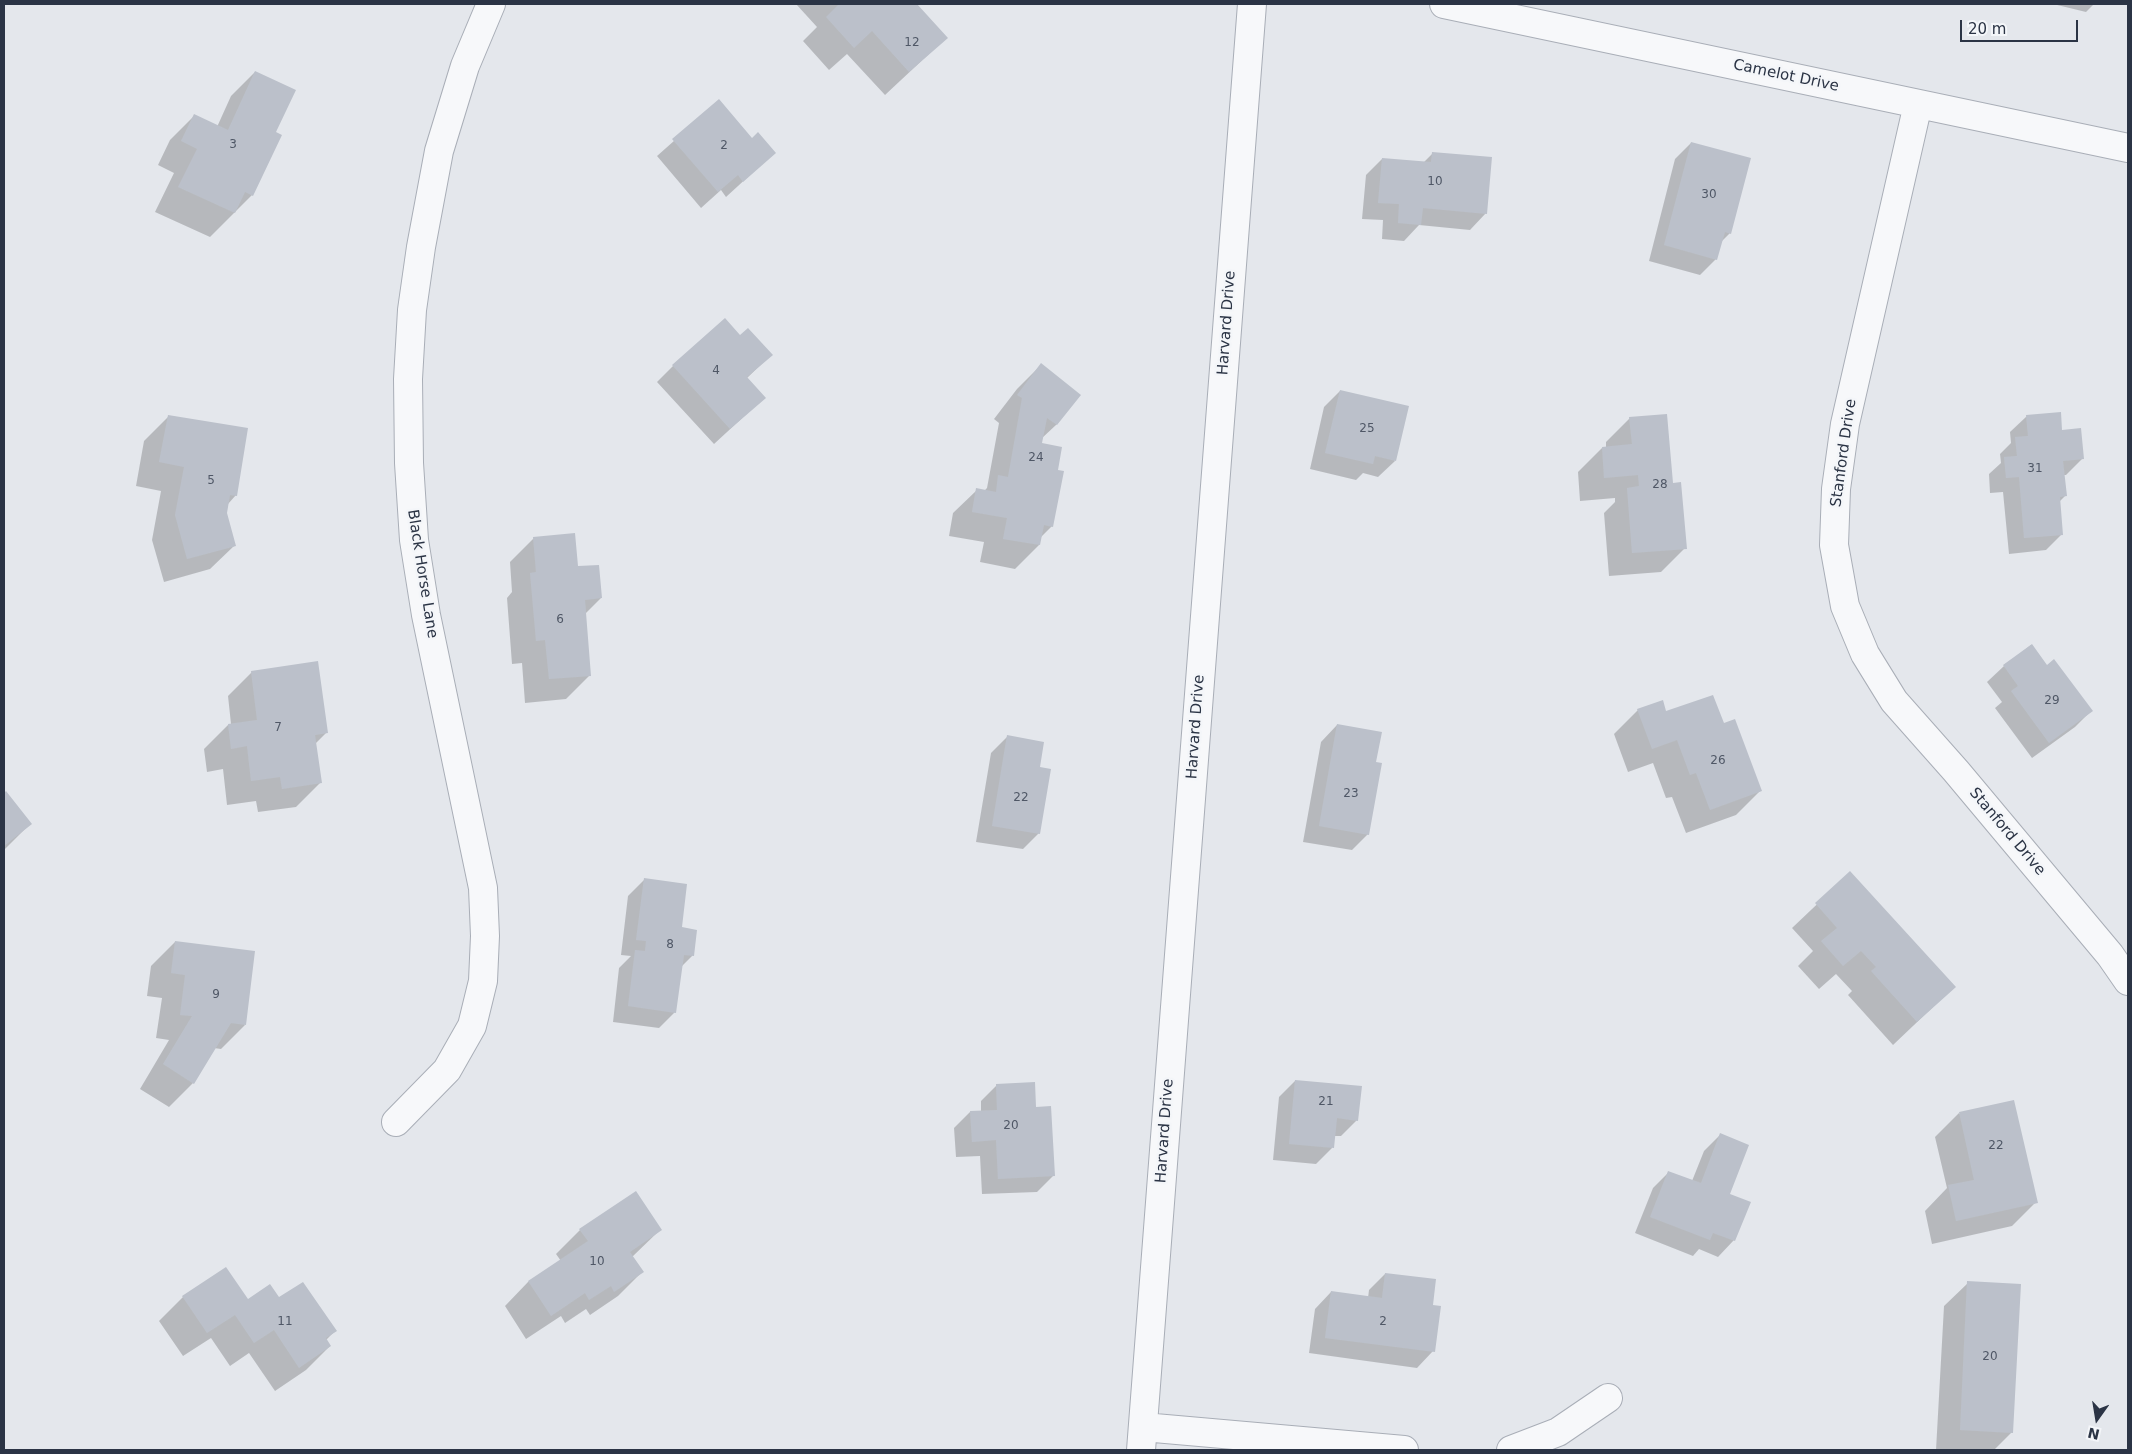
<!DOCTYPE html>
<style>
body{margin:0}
#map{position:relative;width:2132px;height:1454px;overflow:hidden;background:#e4e7ec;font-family:"DejaVu Sans",sans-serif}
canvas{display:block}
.frame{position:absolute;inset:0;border:5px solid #2b3445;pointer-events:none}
.north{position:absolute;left:2072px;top:1394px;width:50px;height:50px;-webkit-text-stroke:4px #f4f6f9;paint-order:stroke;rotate:193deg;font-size:14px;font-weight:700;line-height:20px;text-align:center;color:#2b3445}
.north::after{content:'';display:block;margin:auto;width:18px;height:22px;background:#2b3445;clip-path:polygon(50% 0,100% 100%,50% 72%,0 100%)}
.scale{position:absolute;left:1960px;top:20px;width:118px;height:22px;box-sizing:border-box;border:2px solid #2b3445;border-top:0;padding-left:6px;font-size:15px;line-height:18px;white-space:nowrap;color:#2b3445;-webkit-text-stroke:4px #f4f6f9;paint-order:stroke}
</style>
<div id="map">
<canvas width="2132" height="1454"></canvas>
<div class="frame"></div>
<div class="north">N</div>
<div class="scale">20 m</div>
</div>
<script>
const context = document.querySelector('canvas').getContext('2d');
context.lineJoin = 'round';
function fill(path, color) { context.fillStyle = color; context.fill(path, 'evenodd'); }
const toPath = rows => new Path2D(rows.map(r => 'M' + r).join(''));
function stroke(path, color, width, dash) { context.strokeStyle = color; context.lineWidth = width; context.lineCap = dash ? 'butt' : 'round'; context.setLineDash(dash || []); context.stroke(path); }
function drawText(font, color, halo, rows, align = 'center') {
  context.font = font + ' "DejaVu Sans",sans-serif'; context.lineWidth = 5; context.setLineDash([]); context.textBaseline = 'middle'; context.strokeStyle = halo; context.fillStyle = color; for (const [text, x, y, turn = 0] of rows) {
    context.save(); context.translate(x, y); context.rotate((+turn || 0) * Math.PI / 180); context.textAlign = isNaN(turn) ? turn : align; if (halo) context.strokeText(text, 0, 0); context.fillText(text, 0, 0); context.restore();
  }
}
const shadow = toPath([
 [796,4,916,4,946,38,885,95,847,54,829,70,803,41,817,27],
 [2053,4,2094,4,2086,12],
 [255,72,274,133,252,195,210,237,155,212,174,173,158,165,170,140,194,116,217,127,231,96],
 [719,101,752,139,774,153,726,197,721,190,701,208,657,156],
 [1691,143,1730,233,1720,243,1716,259,1700,275,1649,261,1675,159],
 [1433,153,1486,213,1470,230,1419,225,1404,241,1382,239,1383,220,1362,219,1366,175,1382,159,1423,163],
 [740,337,771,355,747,378,764,398,714,444,657,382,673,366],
 [1041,365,1079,395,1056,425,1041,439,1040,444,1057,471,1052,526,1040,538,1039,545,1015,569,980,562,984,542,949,536,953,513,977,490,984,491,987,488,999,423,994,419,1017,389],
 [1340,391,1395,461,1378,477,1363,473,1356,480,1310,469,1324,407],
 [2027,416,2061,431,2082,459,2066,475,2064,475,2065,496,2059,502,2062,534,2046,550,2009,554,2003,492,1990,493,1989,474,2001,463,2000,454,2011,443,2010,432],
 [168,417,236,495,228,504,226,513,234,546,210,569,164,582,152,540,161,491,136,486,144,441],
 [1630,418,1672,484,1685,548,1661,572,1609,576,1604,513,1615,502,1615,498,1580,501,1578,472,1602,448,1606,448,1606,442],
 [534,538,577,568,601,598,585,614,590,675,566,699,525,703,522,663,512,664,507,598,512,592,510,562],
 [2031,645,2047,666,2091,711,2075,727,2032,758,1995,708,2002,702,1987,682,2004,666],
 [252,672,326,733,315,744,320,783,296,807,258,812,256,801,227,805,223,769,207,772,204,749,228,725,231,724,228,696],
 [1638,710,1666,713,1723,725,1760,791,1736,815,1686,833,1672,797,1666,798,1653,763,1628,772,1614,734],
 [1337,725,1375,763,1368,834,1352,850,1303,842,1321,742],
 [1007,737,1039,768,1039,833,1023,849,976,842,991,753],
 [5,793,30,824,4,850,4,795],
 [1850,873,1954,987,1893,1045,1848,995,1852,991,1836,974,1819,989,1798,966,1813,951,1792,928],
 [644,880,681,928,693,955,681,967,675,1012,659,1028,613,1022,619,968,631,956,621,955,628,896],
 [175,942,245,1025,221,1049,214,1048,193,1083,169,1107,140,1089,169,1040,156,1038,162,998,147,996,151,966],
 [1295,1081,1357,1120,1341,1136,1334,1136,1332,1148,1316,1164,1273,1160,1279,1097],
 [997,1085,1034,1108,1053,1176,1037,1192,982,1194,980,1156,956,1157,954,1128,970,1112,981,1112,981,1101],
 [1959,1113,2036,1202,2012,1226,1932,1244,1925,1211,1947,1188,1935,1137],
 [1720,1135,1734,1240,1718,1257,1699,1249,1693,1256,1635,1233,1653,1188,1669,1172,1692,1181,1704,1151],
 [580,1230,660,1230,632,1257,642,1272,618,1296,590,1315,586,1309,565,1323,561,1316,526,1339,505,1306,528,1282,561,1261,556,1254],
 [1385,1274,1431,1306,1433,1351,1417,1368,1309,1353,1315,1309,1331,1292,1368,1298,1369,1290],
 [1968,1283,2012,1432,1994,1450,1936,1450,1944,1306],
 [183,1297,248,1301,335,1331,326,1340,330,1346,306,1370,275,1391,249,1353,230,1366,211,1338,183,1356,159,1321]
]);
const building = toPath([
 [839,4,917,4,948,38,909,72,872,31,854,48,826,17],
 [255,71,296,90,276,132,282,135,253,196,245,192,235,213,178,187,197,149,181,141,194,114,228,130],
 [719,99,752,138,758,132,776,153,743,182,738,175,718,192,672,139],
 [1691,142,1751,158,1731,234,1725,232,1717,260,1664,245],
 [1432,152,1492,157,1487,214,1423,208,1421,225,1398,223,1399,204,1378,203,1382,158,1431,162],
 [725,318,740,335,748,328,773,355,747,377,766,398,730,429,672,365],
 [1041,363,1081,395,1057,425,1047,418,1042,443,1062,447,1058,470,1064,471,1053,527,1044,525,1040,545,1003,539,1007,518,972,512,976,488,996,492,998,475,1008,477,1022,398,1017,395],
 [1340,390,1409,406,1396,461,1375,456,1373,464,1325,453],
 [2061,412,2062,430,2081,428,2084,459,2063,461,2067,496,2060,497,2063,535,2024,538,2019,477,2006,478,2004,457,2017,456,2015,437,2028,436,2026,415],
 [1667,414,1673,483,1681,482,1687,549,1632,553,1627,488,1639,486,1638,475,1604,478,1602,447,1632,444,1629,417],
 [168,415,248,428,237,496,230,495,227,513,236,546,187,559,175,515,184,467,159,462],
 [575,533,578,566,599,565,602,598,585,600,591,676,549,679,545,640,536,641,530,573,536,572,533,537],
 [2032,644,2047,665,2054,659,2093,711,2049,743,2011,691,2018,686,2003,665],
 [318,661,328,733,315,735,322,783,282,789,280,777,251,781,247,746,231,749,228,724,257,720,251,671],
 [1713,695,1724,723,1735,719,1762,791,1710,810,1696,773,1690,775,1677,740,1652,749,1637,709,1663,700,1666,711],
 [1337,724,1382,732,1376,762,1382,763,1369,835,1319,826],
 [1007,735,1044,742,1040,767,1051,769,1040,834,992,826],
 [6,791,32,824,4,846,4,793],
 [1850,871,1956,987,1917,1022,1871,971,1876,967,1861,951,1843,966,1821,941,1837,928,1815,903],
 [644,878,687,884,682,927,697,930,694,956,684,955,676,1013,628,1006,635,950,645,951,646,941,636,940],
 [175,941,255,951,246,1025,231,1023,194,1084,163,1064,192,1016,180,1015,185,975,171,973],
 [1295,1080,1362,1086,1358,1121,1337,1118,1334,1148,1289,1144],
 [1035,1082,1036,1107,1051,1106,1055,1176,998,1179,996,1140,972,1142,970,1111,997,1110,996,1084],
 [2014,1100,2038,1203,1956,1221,1948,1185,1974,1180,1959,1112],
 [1720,1133,1749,1145,1730,1194,1751,1202,1735,1241,1713,1233,1710,1240,1650,1217,1668,1171,1701,1183],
 [636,1191,662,1230,630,1252,644,1272,614,1292,611,1286,589,1300,585,1293,551,1316,528,1281,588,1241,579,1229],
 [226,1267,248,1299,270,1284,279,1297,303,1282,337,1331,326,1338,331,1346,299,1368,274,1330,254,1343,235,1315,207,1333,182,1296],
 [1385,1273,1436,1279,1433,1305,1441,1306,1435,1352,1325,1338,1331,1291,1382,1298],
 [1967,1281,2021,1284,2013,1433,1960,1430]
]);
const minor = toPath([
 [1444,4,2128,148],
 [1918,104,1845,424,1836,489,1834,545,1845,606,1865,654,1894,701,1956,771,2110,955,2128,981],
 [396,1122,447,1070,472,1026,483,981,485,936,483,888,426,615,414,540,409,463,408,379,412,310,421,247,439,151,465,66,491,4],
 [1143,1427,1404,1450],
 [1141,1450,1252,4],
 [1511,1450,1558,1432,1608,1398]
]);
const numberNames = [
 ["12",912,43],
 ["3",233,145],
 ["2",724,146],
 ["10",1435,182],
 ["30",1709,195],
 ["4",716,371],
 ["25",1367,429],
 ["24",1036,458],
 ["31",2035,469],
 ["5",211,481],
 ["28",1660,485],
 ["6",560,620],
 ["29",2052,701],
 ["7",278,728],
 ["26",1718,761],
 ["23",1351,794],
 ["22",1021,798],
 ["8",670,945],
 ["9",216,995],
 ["21",1326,1102],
 ["20",1011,1126],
 ["22",1996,1146],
 ["10",597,1262],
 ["11",285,1322],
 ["2",1383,1322],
 ["20",1990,1357]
];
const streetNames = [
 ["Camelot Drive",1786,76,12],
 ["Harvard Drive",1227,323,-86],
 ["Stanford Drive",1844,453,-82],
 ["Black Horse Lane",422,574,81],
 ["Harvard Drive",1196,727,-86],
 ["Stanford Drive",2007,832,50],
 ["Harvard Drive",1165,1131,-86]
];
fill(shadow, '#0003');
fill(building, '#bbc0ca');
stroke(minor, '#a9aeb7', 30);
stroke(minor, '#f7f8fa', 28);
drawText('12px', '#4f5766', null, numberNames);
drawText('15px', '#2b3445', '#f4f6f9', streetNames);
</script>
